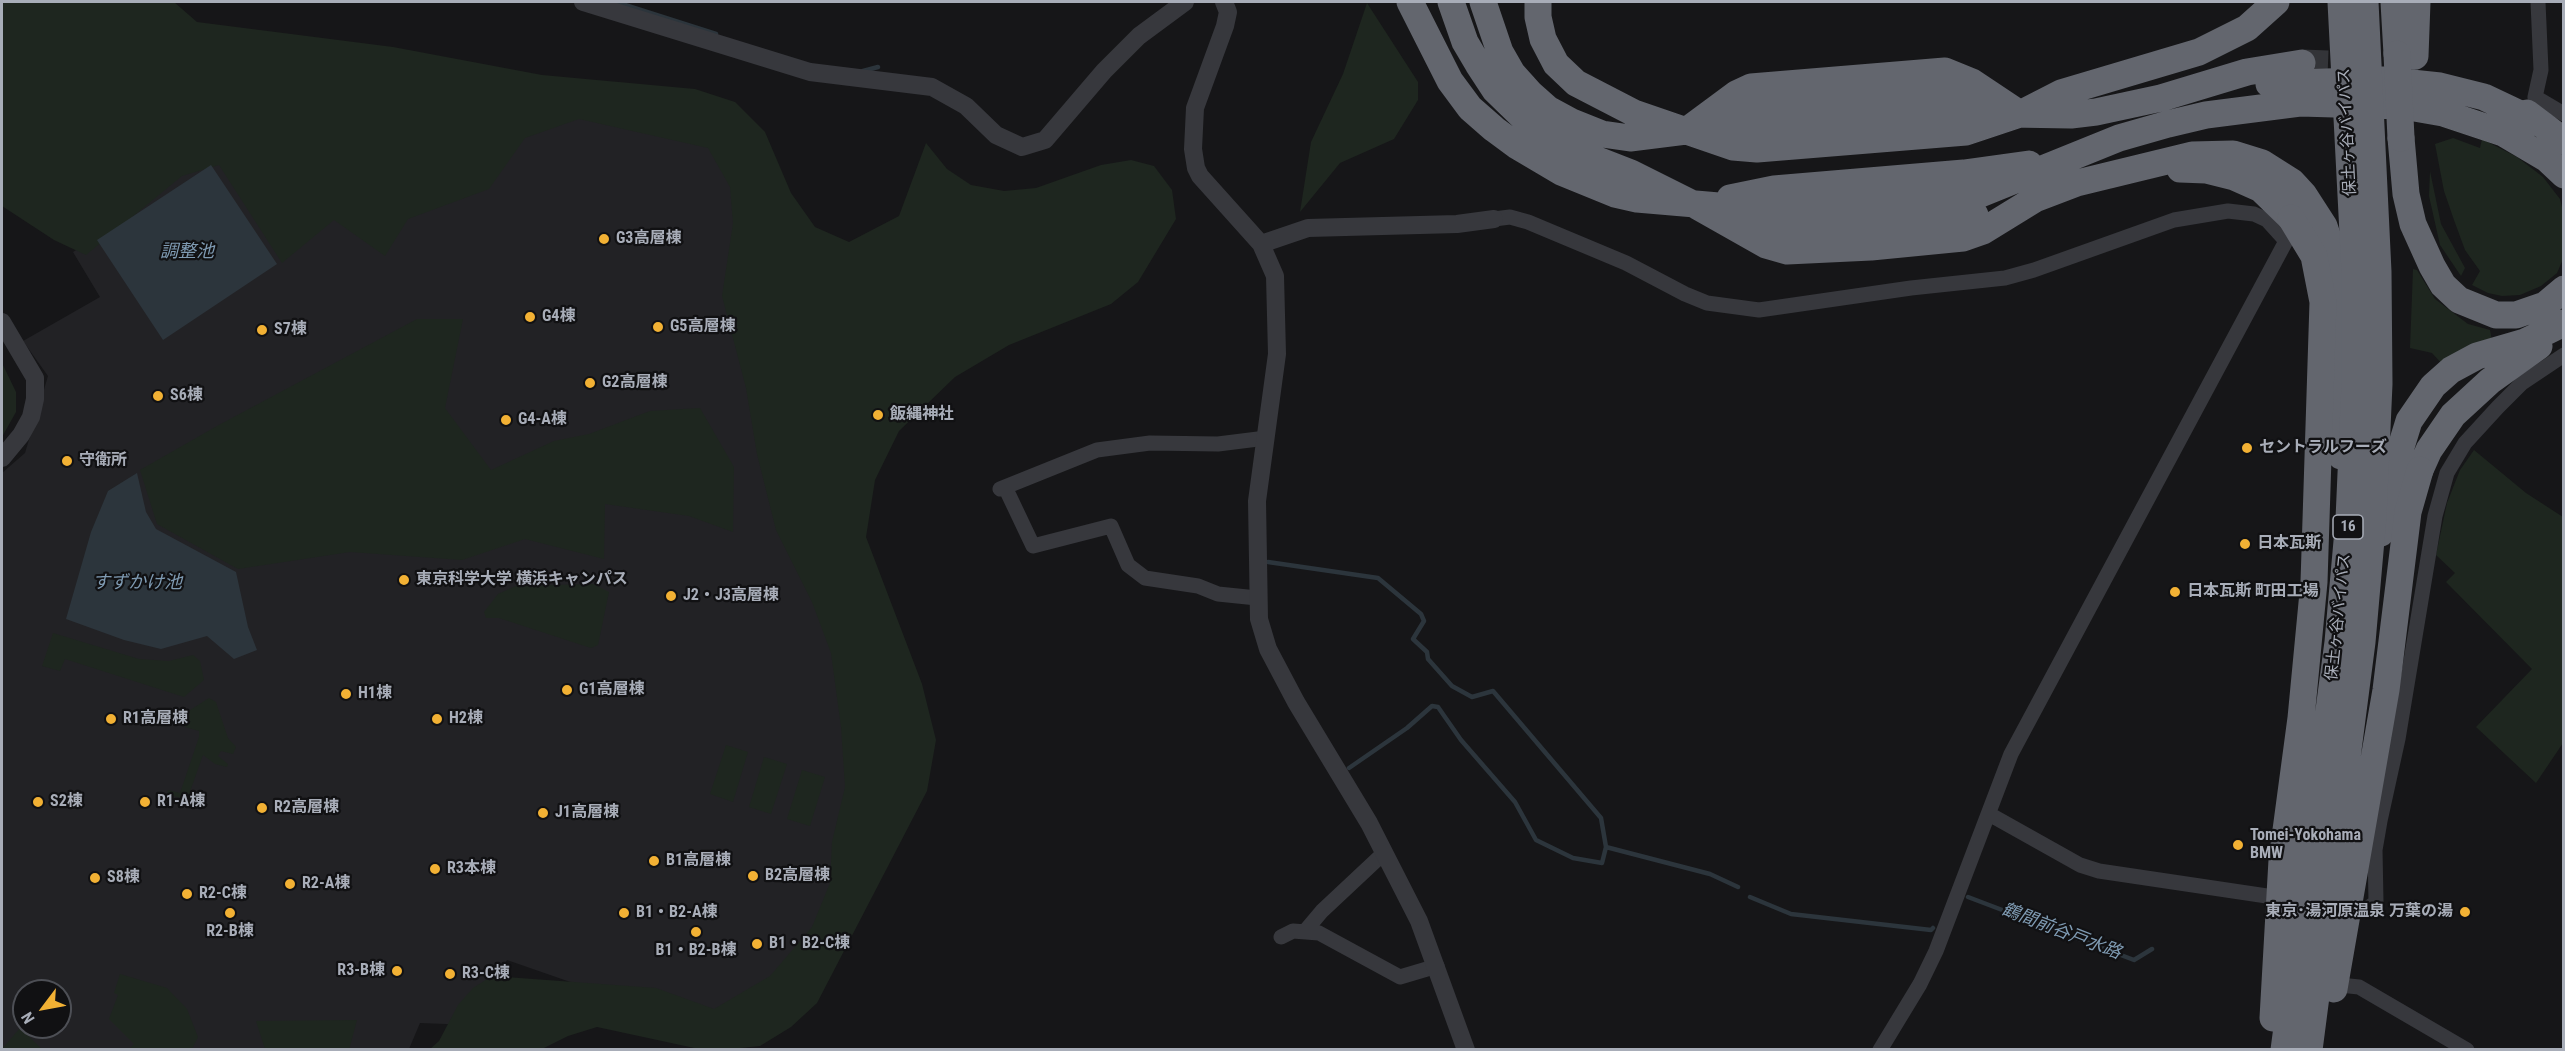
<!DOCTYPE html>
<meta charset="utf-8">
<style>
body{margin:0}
#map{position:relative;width:2565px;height:1051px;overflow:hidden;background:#161618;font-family:"Roboto Condensed",sans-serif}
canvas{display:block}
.frame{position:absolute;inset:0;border:3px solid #a8adb8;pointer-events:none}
.north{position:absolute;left:12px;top:979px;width:60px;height:60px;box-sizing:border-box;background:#111113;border:2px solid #4d4f55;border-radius:50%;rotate:238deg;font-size:16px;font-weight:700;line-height:24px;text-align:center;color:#a8adb8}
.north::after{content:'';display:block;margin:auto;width:21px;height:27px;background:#f2b134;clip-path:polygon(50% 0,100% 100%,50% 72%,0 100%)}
</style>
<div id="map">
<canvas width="2565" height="1051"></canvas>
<div class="frame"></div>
<div class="north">N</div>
</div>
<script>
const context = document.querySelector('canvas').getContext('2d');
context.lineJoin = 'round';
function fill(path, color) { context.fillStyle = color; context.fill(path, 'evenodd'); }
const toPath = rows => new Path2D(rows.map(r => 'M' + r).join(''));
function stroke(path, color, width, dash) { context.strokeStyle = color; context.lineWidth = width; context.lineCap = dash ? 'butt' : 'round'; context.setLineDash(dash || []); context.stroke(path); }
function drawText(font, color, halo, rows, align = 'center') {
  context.font = font + ' "Roboto Condensed","Noto Sans JP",sans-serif'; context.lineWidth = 4.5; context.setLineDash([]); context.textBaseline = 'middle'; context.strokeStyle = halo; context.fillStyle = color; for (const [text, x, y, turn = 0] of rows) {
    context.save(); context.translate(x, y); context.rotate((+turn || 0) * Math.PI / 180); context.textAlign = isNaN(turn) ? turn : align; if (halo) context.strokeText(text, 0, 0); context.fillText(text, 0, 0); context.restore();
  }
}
const built = toPath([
 [578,103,712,146,730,178,831,631,862,909,756,1025,625,1001,507,960,471,1025,420,1023,409,1049,2,1049,2,473,25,453,48,376,23,341,100,297,73,252,112,228,218,148],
 [24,991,60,991,60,1027,24,1027]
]);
const green = toPath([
 [2,2,174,2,197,22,393,47,542,75,695,89,735,102,765,132,791,193,815,227,849,242,899,216,926,143,947,169,971,185,1004,191,1036,188,1101,165,1131,160,1154,166,1172,190,1176,219,1138,282,1111,304,1009,345,955,377,899,431,875,480,866,537,922,684,936,740,927,791,817,1003,791,1027,760,1046,731,1049,699,1049,597,1027,568,1036,542,1049,430,1049,439,1041,458,1005,473,988,492,976,656,988,714,1009,770,976,812,927,830,883,832,842,845,787,841,727,831,653,812,602,776,530,757,454,746,388,722,296,733,223,730,187,708,148,579,119,525,138,489,189,408,219,385,256,334,220,282,263,219,165,182,176,86,255,54,240,2,206],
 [1367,3,1418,82,1418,100,1394,139,1340,163,1300,212,1311,142,1343,74],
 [2453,138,2480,148,2482,139,2517,157,2543,177,2560,199,2563,211,2563,259,2557,273,2541,286,2520,295,2502,296,2488,293,2472,285,2480,271,2465,250,2454,220,2444,191,2435,144],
 [2430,171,2441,224,2465,268,2461,276,2440,245,2429,196],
 [2413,269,2417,270,2435,299,2468,324,2490,330,2492,341,2443,365,2432,353,2410,348],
 [417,319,463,319,445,408,491,470,554,441,589,434,650,411,700,408,734,467,733,532,689,516,605,504,604,559,525,539,462,560,350,552,238,569,157,524,140,470,217,426],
 [2,363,16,392,16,412,2,437],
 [2474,450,2526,493,2563,517,2563,743,2536,783,2476,727,2532,669,2446,582,2455,573,2436,555,2447,503,2460,470],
 [593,584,609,592,598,645,591,648,499,618,486,618,484,612,498,594,516,586],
 [53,633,139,659,169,661,193,655,200,661,204,680,184,697,65,659,60,671,42,666],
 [209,698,216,702,228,738,236,747,233,754,221,751,218,756,228,764,227,767,215,764,203,755,187,800,167,794,168,790,180,793,199,737,199,731,185,727,187,712],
 [726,745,748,752,733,802,710,794],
 [764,757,787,764,771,814,749,807],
 [802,770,825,777,810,826,787,819],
 [120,974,167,988,187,1009,198,1037,192,1049,129,1049,134,1044,109,1019,118,995,114,993],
 [357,1020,349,1050,265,1049,256,1021],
 [20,1028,42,1049,2,1049]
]);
const water = toPath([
 [211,165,277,264,163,340,97,240],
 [137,473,146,512,156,529,236,572,248,627,257,650,234,659,207,636,161,649,124,640,66,619,91,532,108,491]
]);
const stream = toPath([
 [616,2,716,34],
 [863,71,878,67],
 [1268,562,1378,578,1421,614,1424,621,1413,639,1427,652,1428,659,1452,686,1472,697,1493,691,1601,818,1606,847,1602,863,1573,858,1536,840,1515,802,1461,740,1438,707,1432,706,1407,728,1349,768],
 [1606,847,1710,874,1738,887],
 [1750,897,1791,914,1931,930,1933,928],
 [1968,897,2134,960,2152,949]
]);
const motorwayTunnel = toPath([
 [2302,63,2328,64]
]);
const minor = toPath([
 [2538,2,2541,70,2535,97,2564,114],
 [1494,219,1510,217,1528,222,1626,263,1685,294,1707,303,1759,310,1911,288,2005,278,2034,270,2174,220,2228,211,2254,214,2267,220,2286,241,2011,754,1936,951,1920,984,1880,1050],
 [1005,487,1033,546,1111,526,1128,565,1145,578,1198,586,1218,594,1257,598],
 [1000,489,1097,450,1150,443,1218,444,1266,438],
 [1989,814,2080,865,2099,871,2287,899],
 [2343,907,2367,909,2376,902,2375,850,2380,821,2398,739,2435,516,2447,473,2465,443,2498,407,2522,383,2564,355],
 [1306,930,1322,911,1385,852],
 [1281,937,1293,931,1319,933,1400,977,1437,966],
 [2330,984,2359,987,2467,1050]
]);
const tertiary = toPath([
 [583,2,810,72,932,87,966,106,996,135,1022,147,1045,140,1104,71,1139,36,1185,2],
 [1224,2,1228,12,1225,26,1195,108,1193,149,1196,168,1200,176,1261,244,1275,276,1277,354,1257,501,1259,619,1268,649,1296,702,1369,823,1419,921,1466,1050],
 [1261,244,1308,228,1457,224,1494,219],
 [2,322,35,378,35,399,31,417,21,435,2,458]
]);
const motorway = toPath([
 [1410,2,1450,81,1470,108,1494,129,1517,146,1561,172,1615,194,1637,199,1777,211,1978,195,2119,138,2168,124,2206,115,2300,103,2403,106,2443,113,2503,133,2547,159,2564,175],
 [1451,2,1465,42,1478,64,1495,90,1532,126,1572,150,1631,173,1697,206,1766,245,1787,251,1871,247,1963,238,1983,231,2035,199,2077,183,2192,155,2233,154,2262,163,2292,182,2304,195,2324,226,2331,247,2338,288,2341,456],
 [1483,2,1500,52,1512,73,1530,93,1548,109,1572,122,1602,134,1630,138,1686,131,1951,113,2071,115,2096,112,2161,98,2247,72,2302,63],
 [1538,2,1538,17,1543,39,1556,64,1576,83,1634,113,1733,147,1757,149,1966,132,2020,114,2061,93,2199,52,2247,28,2276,2],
 [2394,2,2397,54],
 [2415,56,2417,2],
 [2269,84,2383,80,2440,86,2484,97,2541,124],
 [2527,113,2564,141],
 [1717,118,1749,107,1855,97,1947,91,1978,100],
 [1686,131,1736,94,1751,87,1945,71,1972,82,2020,114],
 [2401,138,2406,194,2413,224,2432,266,2443,285,2459,300,2496,315,2516,315,2545,305,2564,289],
 [2180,169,2206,170,2234,177,2261,189,2291,218],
 [1730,198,1774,189,1964,173,2029,164],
 [1752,224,1780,232,1961,220,1975,215],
 [2420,470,2429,450,2453,415,2490,381,2539,346],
 [2381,533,2392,476,2409,421,2433,386,2451,370,2477,356,2525,342,2564,323]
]);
const motorwayBridge = toPath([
 [2397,54,2401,138],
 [2334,989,2386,690,2408,512,2420,470],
 [2273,1018,2282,860,2301,718,2314,582,2323,302,2314,256,2291,218],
 [2284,1050,2338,642,2349,519,2355,383,2355,272,2341,2],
 [2309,1050,2362,642,2373,517,2379,384,2378,272,2365,2]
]);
const markers = [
 [604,239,6,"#f2b134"],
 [530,317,6,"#f2b134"],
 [658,327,6,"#f2b134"],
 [262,330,6,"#f2b134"],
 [590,383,6,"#f2b134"],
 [158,396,6,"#f2b134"],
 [878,415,6,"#f2b134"],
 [506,420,6,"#f2b134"],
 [2247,448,6,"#f2b134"],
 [67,461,6,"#f2b134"],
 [2245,544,6,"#f2b134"],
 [404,580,6,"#f2b134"],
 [2175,592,6,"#f2b134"],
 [671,596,6,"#f2b134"],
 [567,690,6,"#f2b134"],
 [346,694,6,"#f2b134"],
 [111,719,6,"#f2b134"],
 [437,719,6,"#f2b134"],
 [38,802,6,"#f2b134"],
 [145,802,6,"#f2b134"],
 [262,808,6,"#f2b134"],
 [543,813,6,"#f2b134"],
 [2238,845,6,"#f2b134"],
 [654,861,6,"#f2b134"],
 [435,869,6,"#f2b134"],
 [753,876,6,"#f2b134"],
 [95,878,6,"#f2b134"],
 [290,884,6,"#f2b134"],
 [187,894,6,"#f2b134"],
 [2465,912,6,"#f2b134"],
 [230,913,6,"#f2b134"],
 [624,913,6,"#f2b134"],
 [696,932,6,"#f2b134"],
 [757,944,6,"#f2b134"],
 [397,971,6,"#f2b134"],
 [450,974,6,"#f2b134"]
];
const shields = [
 [2348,527,30]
];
const shieldNames = [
 ["16",2348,527]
];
const streetNames = [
 ["保土ヶ谷バイパス",2348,132,-93],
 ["保土ヶ谷バイパス",2339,617,-84]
];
const poiNames = [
 ["G3高層棟",616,239],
 ["G4棟",542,317],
 ["G5高層棟",670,327],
 ["S7棟",274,330],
 ["G2高層棟",602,383],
 ["S6棟",170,396],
 ["飯縄神社",890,415],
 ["G4-A棟",518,420],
 ["セントラルフーズ",2259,448],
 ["守衛所",79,461],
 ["日本瓦斯",2257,544],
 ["東京科学大学 横浜キャンパス",416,580],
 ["日本瓦斯 町田工場",2187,592],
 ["J2・J3高層棟",683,596],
 ["G1高層棟",579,690],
 ["H1棟",358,694],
 ["R1高層棟",123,719],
 ["H2棟",449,719],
 ["S2棟",50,802],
 ["R1-A棟",157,802],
 ["R2高層棟",274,808],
 ["J1高層棟",555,813],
 ["Tomei-Yokohama",2250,836],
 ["BMW",2250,854],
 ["B1高層棟",666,861],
 ["R3本棟",447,869],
 ["B2高層棟",765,876],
 ["S8棟",107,878],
 ["R2-A棟",302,884],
 ["R2-C棟",199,894],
 ["東京･湯河原温泉 万葉の湯",2453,912,"right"],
 ["B1・B2-A棟",636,913],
 ["R2-B棟",230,932,"center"],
 ["B1・B2-C棟",769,944],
 ["B1・B2-B棟",696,951,"center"],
 ["R3-B棟",385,971,"right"],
 ["R3-C棟",462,974]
];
const waterNames = [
 ["調整池",187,252],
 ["すずかけ池",137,583],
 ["鶴間前谷戸水路",2061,932,21]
];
fill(built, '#222225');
fill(green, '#1e261f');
fill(water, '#2c353c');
stroke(stream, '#2c353c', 4.5);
stroke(motorwayTunnel, '#333438', 27, [27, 14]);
stroke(minor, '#37383d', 15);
stroke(tertiary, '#37383d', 18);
stroke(motorway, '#63666e', 27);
stroke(motorwayBridge, '#63666e', 27);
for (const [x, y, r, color] of markers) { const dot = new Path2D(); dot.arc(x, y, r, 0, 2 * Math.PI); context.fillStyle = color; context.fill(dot); stroke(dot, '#111113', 2); }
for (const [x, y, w] of shields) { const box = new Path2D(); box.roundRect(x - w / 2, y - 12, w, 24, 4.5); context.fillStyle = '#111113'; context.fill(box); stroke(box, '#a8adb8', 1.5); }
drawText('bold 15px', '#a8adb8', null, shieldNames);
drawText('16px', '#a8adb8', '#111113', streetNames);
drawText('bold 16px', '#a8adb8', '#111113', poiNames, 'left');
drawText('italic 18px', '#7f9bb3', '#111113', waterNames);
</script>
